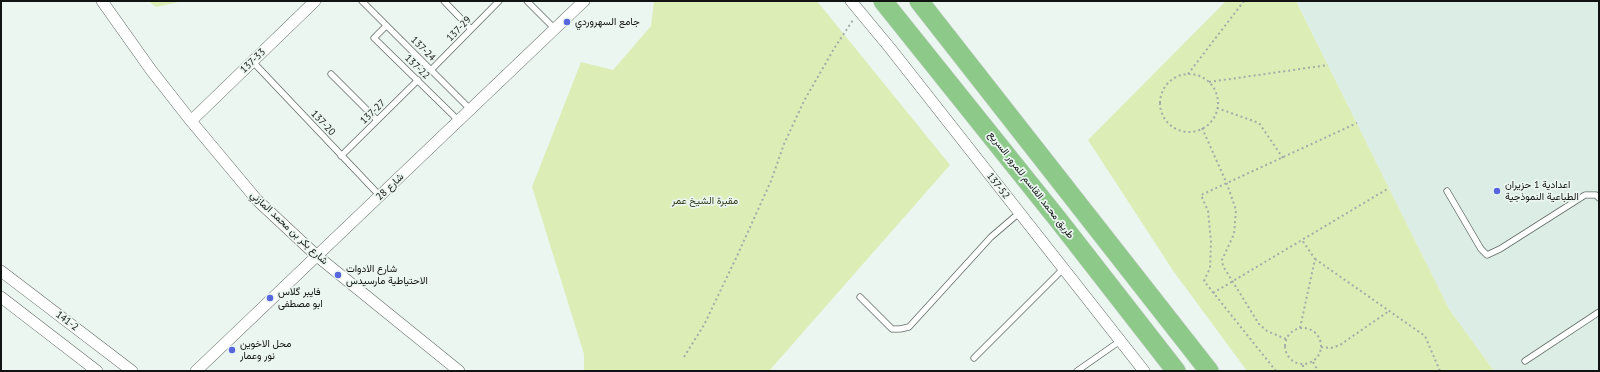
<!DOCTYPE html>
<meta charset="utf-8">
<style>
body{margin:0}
#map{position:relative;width:1600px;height:372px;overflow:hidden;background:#ecf6f1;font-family:"PT Sans",sans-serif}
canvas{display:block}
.frame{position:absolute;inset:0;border:2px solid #101312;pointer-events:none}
</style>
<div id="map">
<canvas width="1600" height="372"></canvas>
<div class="frame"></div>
</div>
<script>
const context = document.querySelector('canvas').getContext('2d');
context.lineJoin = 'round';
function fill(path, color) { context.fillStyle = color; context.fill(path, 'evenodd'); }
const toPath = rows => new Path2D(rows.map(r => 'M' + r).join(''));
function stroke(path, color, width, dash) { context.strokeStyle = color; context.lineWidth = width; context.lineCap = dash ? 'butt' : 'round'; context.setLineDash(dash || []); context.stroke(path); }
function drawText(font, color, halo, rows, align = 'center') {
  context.font = font + ' "PT Sans",Vazirmatn,sans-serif'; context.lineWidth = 3.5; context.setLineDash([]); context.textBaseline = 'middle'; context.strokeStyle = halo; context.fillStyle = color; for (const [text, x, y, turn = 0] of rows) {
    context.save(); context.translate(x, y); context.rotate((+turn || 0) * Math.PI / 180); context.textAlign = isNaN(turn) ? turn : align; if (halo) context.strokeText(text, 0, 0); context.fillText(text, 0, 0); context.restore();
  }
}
const built = toPath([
 [1296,1,1599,1,1599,371,1494,371,1449,309]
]);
const green = toPath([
 [148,1,183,1,156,7],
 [654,1,817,1,950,165,769,371,584,371,584,354,532,187,581,62,613,70,651,26],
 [1226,1,1296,1,1449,309,1494,371,1247,371,1174,272,1088,140]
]);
const path = toPath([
 [1188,74,1244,1],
 '1160 103a29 29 0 1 1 58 0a29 29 0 1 1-58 0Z',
 [1209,82,1328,65],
 [1217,108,1259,123,1283,158],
 [1202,128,1227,184,1236,210,1234,234,1222,260,1223,266,1259,324,1267,331,1286,339],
 [1315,259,1425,336,1440,371],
 [1213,293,1389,188],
 '1285 346a18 18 0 1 1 36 0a18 18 0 1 1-36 0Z',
 [1300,328,1315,259,1302,240],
 [1321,347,1331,348,1340,345,1389,311],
 [684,357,704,325,737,256,771,181,784,144,804,101,835,47,853,20],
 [1313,362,1318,371],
 [1303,365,1303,371],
 [1276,371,1204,281,1210,268,1211,242,1208,211,1201,195,1357,123]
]);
const service = toPath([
 [362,1,471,110],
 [444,1,471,29],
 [527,1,555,29],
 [386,26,374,38,459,121],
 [253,62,380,196],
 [431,70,499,1],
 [331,74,377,120],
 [341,156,418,80],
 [1447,191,1481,249,1487,255,1500,249,1585,195,1596,195,1599,198],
 [860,297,892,329,900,329,909,327,991,237,1019,213],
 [974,358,1063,269],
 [1525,361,1599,312],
 [1077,371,1120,341]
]);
const minor = toPath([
 [102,1,151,70,191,121,257,200,317,256,459,371],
 [851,1,890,48,1144,371],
 [191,121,315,1],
 [1,271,132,371],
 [1,297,97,371],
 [196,371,584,1]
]);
const motorway = toPath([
 [883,1,1060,222,1176,371],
 [919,1,1209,371]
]);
const markers = [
 [567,22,4,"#5766dd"],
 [1497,191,4,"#5766dd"],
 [338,275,4,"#5766dd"],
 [270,298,4,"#5766dd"],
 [232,350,4,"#5766dd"]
];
const poiNames = [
 ["جامع السهروردي",575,22],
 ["اعدادية 1 حزيران",1505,185],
 ["الطباعية النموذجية",1505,197],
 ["شارع الادوات",346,269],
 ["الاحتياطية مارسيدس",346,281],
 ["فايبر گلاس",278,292],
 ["ابو مصطفى",278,304],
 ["محل الاخوين",240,344],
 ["نور وعمار",240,356]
];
const streetNames = [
 ["137-29",459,29,-46],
 ["137-24",423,49,45],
 ["137-33",253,61,-44],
 ["137-22",417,67,44],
 ["137-27",373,112,-44],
 ["137-20",323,123,47],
 ["طريق محمد القاسم للمرور السريع",1031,185,52],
 ["137-52",998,186,52],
 ["شارع 28",390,187,-44],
 ["شارع بكر بن محمد المازني",289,228,43],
 ["141-2",67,321,37]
];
const parkNames = [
 ["مقبرة الشيخ عمر",705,201]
];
fill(built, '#dbede4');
fill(green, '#dceeb6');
stroke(service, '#616a66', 7);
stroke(minor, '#616a66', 12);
stroke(motorway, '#cfd0d0', 20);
stroke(path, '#a4aba8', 2, [2, 3]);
stroke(service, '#fff', 5.5);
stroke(minor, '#fff', 11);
stroke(motorway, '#8dca8a', 19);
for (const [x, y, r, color] of markers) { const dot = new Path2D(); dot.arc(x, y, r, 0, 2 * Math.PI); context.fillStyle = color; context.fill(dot); stroke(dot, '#ecf6f1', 1.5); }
drawText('10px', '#101312', '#ecf6f1', poiNames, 'left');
drawText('10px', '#101312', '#ecf6f1', streetNames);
drawText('10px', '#303917', '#ecf6f1', parkNames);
</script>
